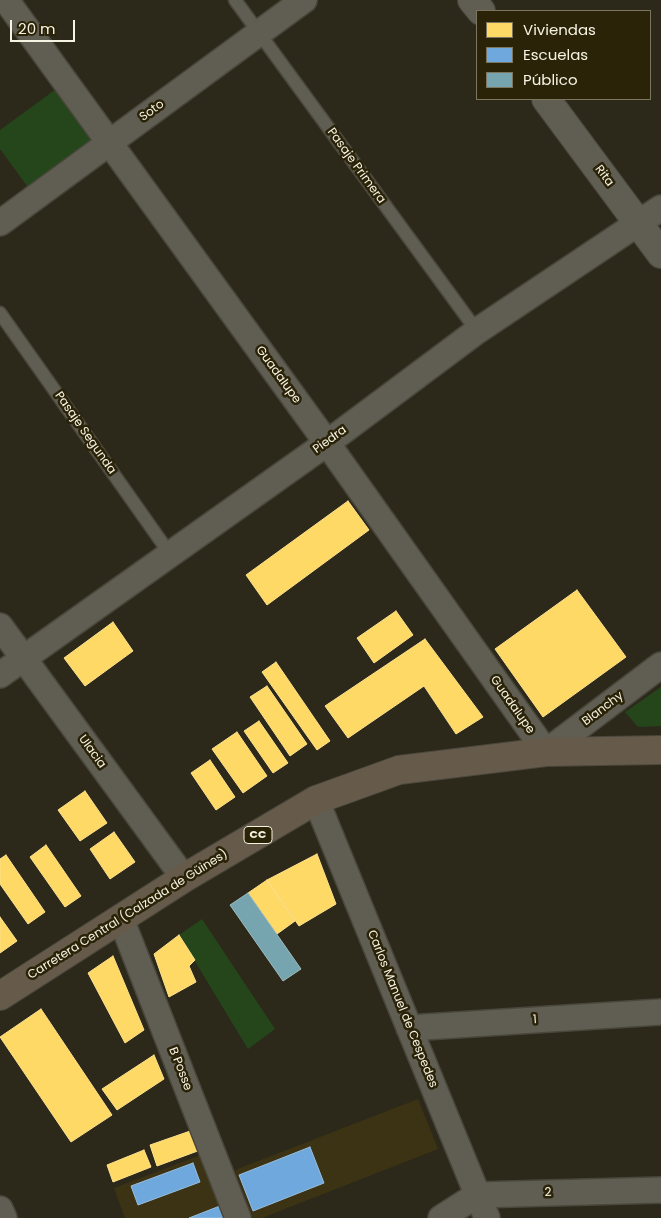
<!DOCTYPE html>
<meta charset="utf-8">
<style>
body{margin:0}
#map{position:relative;width:661px;height:1218px;overflow:hidden;background:#2c291b;font-family:Poppins,sans-serif}
canvas{display:block}
.legend{position:absolute;left:476px;top:10px;width:175px;height:90px;box-sizing:border-box;background:#2a2308;border:1px solid #7c7660;margin:0;padding:6px 9px;list-style:none;font-size:15px;color:#f7f3e3}
.legend li{display:flex;align-items:center;gap:10px;height:25px}
.legend b{width:25px;border:1px solid #7c7660}
.scale{position:absolute;left:10px;top:20px;width:65px;height:22px;box-sizing:border-box;border:2px solid #f7f3e3;border-top:0;padding-left:6px;font-size:15px;line-height:18px;white-space:nowrap;color:#f7f3e3;-webkit-text-stroke:4px #2a2308;paint-order:stroke}
</style>
<div id="map">
<canvas width="661" height="1218"></canvas>
<ul class="legend">
<li><b style="height:14px;background:#ffd966"></b>Viviendas</li>
<li><b style="height:14px;background:#6fa8dc"></b>Escuelas</li>
<li><b style="height:14px;background:#76a5af"></b>Público</li>
</ul>
<div class="scale">20 m</div>
</div>
<script>
const context = document.querySelector('canvas').getContext('2d');
context.lineJoin = 'round';
function fill(path, color) { context.fillStyle = color; context.fill(path, 'evenodd'); }
const toPath = rows => new Path2D(rows.map(r => 'M' + r).join(''));
function stroke(path, color, width, dash) { context.strokeStyle = color; context.lineWidth = width; context.lineCap = dash ? 'butt' : 'round'; context.setLineDash(dash || []); context.stroke(path); }
function drawText(font, color, halo, rows, align = 'center') {
  context.font = font + ' Poppins,sans-serif'; context.lineWidth = 5; context.setLineDash([]); context.textBaseline = 'middle'; context.strokeStyle = halo; context.fillStyle = color; for (const [text, x, y, turn = 0] of rows) {
    context.save(); context.translate(x, y); context.rotate((+turn || 0) * Math.PI / 180); context.textAlign = isNaN(turn) ? turn : align; if (halo) context.strokeText(text, 0, 0); context.fillText(text, 0, 0); context.restore();
  }
}
const built = toPath([
 [418,1099,438,1149,262,1218,253,1218,235,1170],
 [206,1153,231,1218,125,1218,114,1188]
]);
const green = toPath([
 [59,87,98,141,30,190,0,149,0,130],
 [661,687,661,726,638,727,625,712],
 [202,919,275,1029,248,1049,179,935]
]);
const homes = toPath([
 [348,501,369,530,267,605,246,575,348,501],
 [577,590,626,657,543,717,495,649,577,590],
 [396,611,413,635,374,663,357,638,396,611],
 [113,622,133,651,85,686,64,658,113,622],
 [425,639,483,717,456,734,424,686,348,738,325,706,425,639],
 [276,662,330,741,317,750,262,672,276,662],
 [267,686,307,744,290,756,250,697,267,686],
 [259,721,288,763,273,773,244,731,259,721],
 [237,732,267,776,243,793,212,749,237,732],
 [210,760,235,797,216,810,191,773,210,760],
 [85,791,107,823,80,841,58,810,85,791],
 [114,832,135,862,110,879,90,849,114,832],
 [46,845,81,896,65,907,30,857,46,845],
 [317,854,336,904,299,926,267,880,317,854],
 [6,855,45,912,28,924,0,884,0,859,6,855],
 [267,880,295,921,277,934,248,893,267,880],
 [0,917,17,941,0,953,0,917],
 [179,935,195,960,189,966,196,982,169,997,154,954,179,935],
 [113,956,144,1030,125,1043,88,973,113,956],
 [41,1009,112,1115,71,1142,0,1037,41,1009],
 [154,1055,164,1079,117,1110,102,1089,154,1055],
 [196,1129,203,1149,157,1166,150,1145,196,1129],
 [144,1150,151,1167,113,1182,107,1165,144,1150]
]);
const schools = toPath([
 [310,1147,324,1183,253,1211,239,1175,310,1147],
 [193,1163,200,1182,138,1205,131,1186,193,1163],
 [225,1204,231,1218,189,1218,225,1204]
]);
const public = toPath([
 [248,893,301,969,283,981,230,905,248,893]
]);
const lane = toPath([
 [235,0,477,331],
 [0,313,170,554]
]);
const street = toPath([
 [6,0,327,443,546,752,661,665],
 [0,223,304,0],
 [0,626,184,878],
 [0,675,327,443,477,331,661,208],
 [316,800,487,1218],
 [121,919,238,1218],
 [409,1028,661,1012],
 [0,1209,4,1218],
 [441,1218,477,1195,661,1190]
]);
const secondary = toPath([
 [472,0,481,11],
 [546,99,661,254]
]);
const primary = toPath([
 [0,996,184,878,316,800,399,770,546,752,661,750]
]);
const shields = [
 [258,835,28]
];
const shieldNames = [
 ["CC",258,835]
];
const streetNames = [
 ["Soto",152,111,-36],
 ["Pasaje Primera",356,166,54],
 ["Rita",604,176,53],
 ["Guadalupe",278,375,54],
 ["Pasaje Segunda",85,433,55],
 ["Piedra",330,440,-36],
 ["Guadalupe",512,705,55],
 ["Blanchy",603,709,-37],
 ["Ulacia",92,752,54],
 ["Carretera Central (Calzada de Güines)",128,915,-32],
 ["Carlos Manuel de Cespedes",402,1009,68],
 ["1",535,1020,-4],
 ["B Posse",180,1069,69],
 ["2",548,1193,-2]
];
fill(built, '#3c3314');
fill(green, '#24461a');
fill(homes, '#ffd966');
stroke(homes, '#fde18c', 1);
fill(schools, '#6fa8dc');
stroke(schools, '#98bede', 1);
fill(public, '#76a5af');
stroke(public, '#9dbcbf', 1);
stroke(lane, '#49463b', 15);
stroke(street, '#49463b', 28);
stroke(secondary, '#49463b', 30);
stroke(primary, '#49463b', 30);
stroke(lane, '#605d53', 12);
stroke(street, '#605d53', 25);
stroke(secondary, '#605d53', 28);
stroke(primary, '#665b4b', 28);
for (const [x, y, w] of shields) { const box = new Path2D(); box.roundRect(x - w / 2, y - 8.5, w, 17, 4); context.fillStyle = '#2a2308'; context.fill(box); stroke(box, '#f7f3e3', 1); }
drawText('bold 11px', '#f7f3e3', null, shieldNames);
drawText('12px', '#f7f3e3', '#2a2308', streetNames);
</script>
